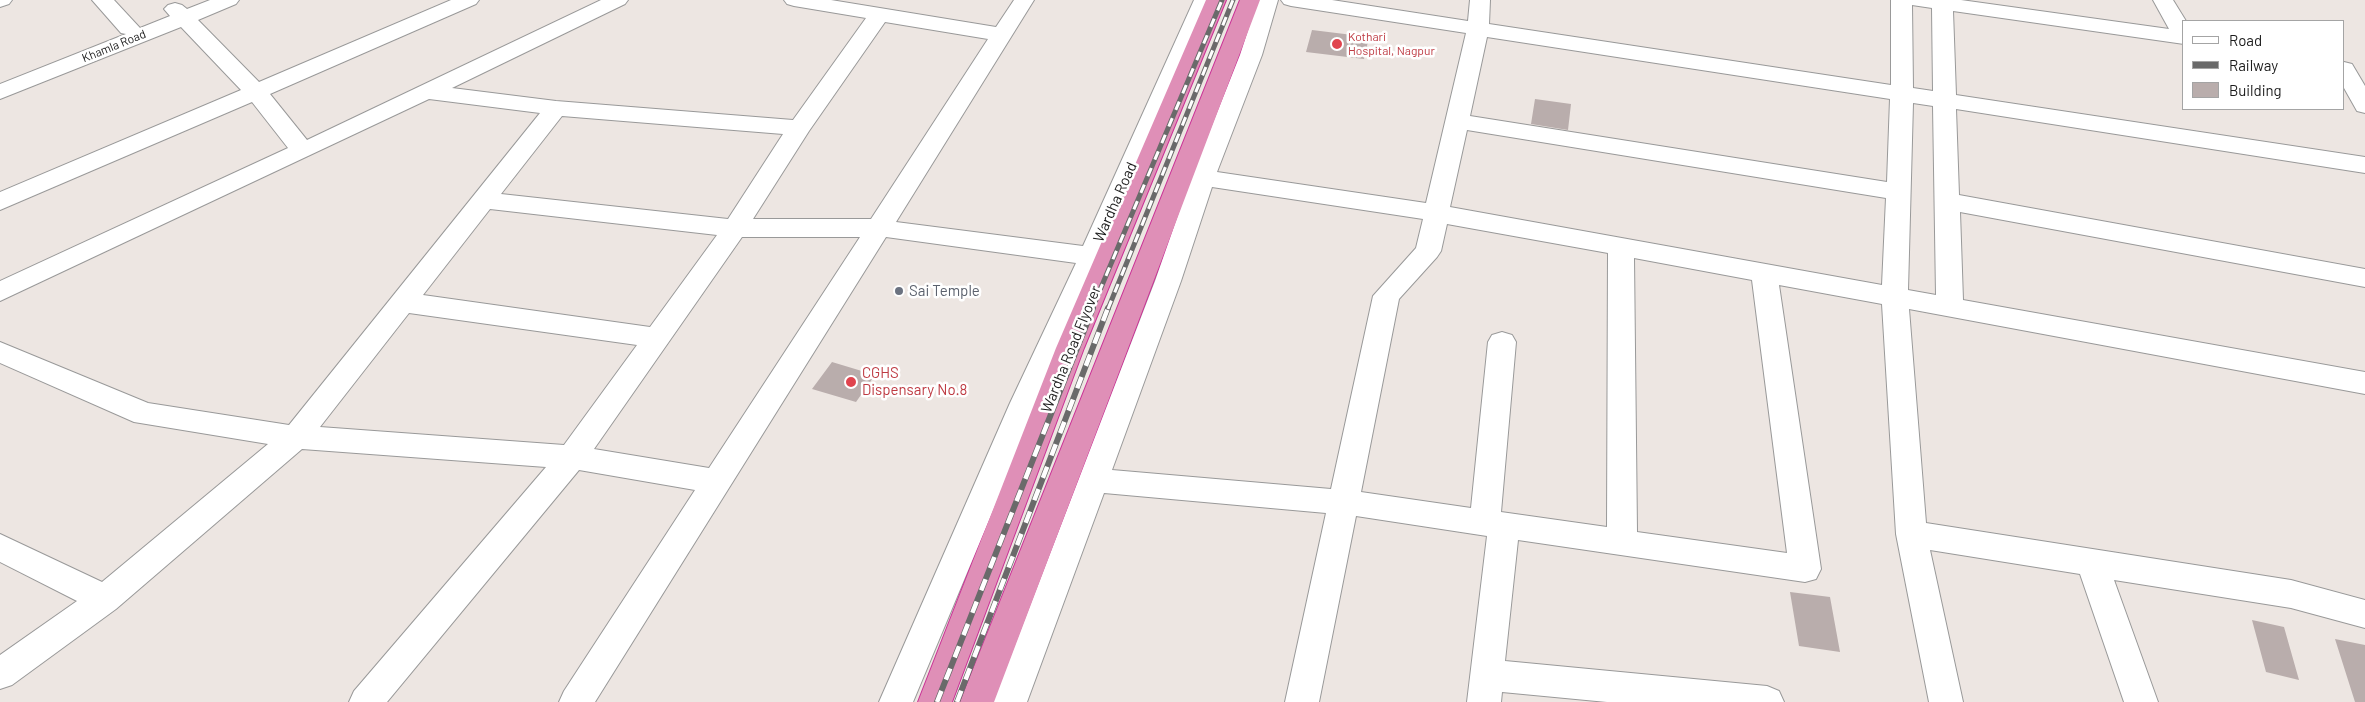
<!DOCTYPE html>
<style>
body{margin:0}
#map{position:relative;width:2365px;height:702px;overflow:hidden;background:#ede6e2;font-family:Barlow,sans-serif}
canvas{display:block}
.legend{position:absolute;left:2182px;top:20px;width:162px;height:90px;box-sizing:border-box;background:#fff;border:1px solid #a4a4a4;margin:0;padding:6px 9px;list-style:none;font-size:15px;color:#1c1c1c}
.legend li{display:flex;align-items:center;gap:10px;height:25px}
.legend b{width:25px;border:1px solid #a4a4a4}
</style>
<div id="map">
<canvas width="2365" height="702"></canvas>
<ul class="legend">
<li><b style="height:6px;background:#fff"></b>Road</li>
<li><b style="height:6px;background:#6a6a6a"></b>Railway</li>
<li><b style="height:14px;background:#b9adac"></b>Building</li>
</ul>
</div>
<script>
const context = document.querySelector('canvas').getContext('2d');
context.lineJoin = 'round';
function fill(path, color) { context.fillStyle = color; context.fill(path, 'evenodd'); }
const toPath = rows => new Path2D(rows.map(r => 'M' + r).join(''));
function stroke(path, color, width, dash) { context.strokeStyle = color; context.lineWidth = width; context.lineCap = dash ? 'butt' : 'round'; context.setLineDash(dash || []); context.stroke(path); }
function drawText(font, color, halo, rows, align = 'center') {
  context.font = font + ' Barlow,sans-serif'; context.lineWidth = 5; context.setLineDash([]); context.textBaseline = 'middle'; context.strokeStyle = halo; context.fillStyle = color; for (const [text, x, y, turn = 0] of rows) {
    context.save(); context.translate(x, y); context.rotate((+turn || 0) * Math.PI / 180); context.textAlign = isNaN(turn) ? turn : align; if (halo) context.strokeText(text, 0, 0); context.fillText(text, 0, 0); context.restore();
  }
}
const building = toPath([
 [1312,30,1369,37,1364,59,1306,52],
 [1535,99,1571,104,1568,130,1531,124],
 [832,362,875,375,856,402,812,389],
 [1790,592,1830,597,1840,652,1799,646],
 [2252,620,2284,627,2299,680,2266,672],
 [2335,639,2365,645,2365,702,2355,702]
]);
const minor = toPath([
 [0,0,12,0,9,4,0,7,0,0],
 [92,0,114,0,140,28,170,16,164,9,168,5,175,3,182,5,187,9,210,0,239,0,236,4,198,20,259,82,451,0,479,0,476,4,270,94,307,140,601,0,628,0,625,4,452,88,556,101,793,120,866,18,794,6,787,4,784,0,831,0,996,27,1014,0,1034,0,896,222,1083,246,1194,0,1214,0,1087,297,1038,403,913,702,879,702,1010,403,1076,263,886,237,595,702,559,702,564,691,695,490,579,470,387,702,349,702,354,691,546,467,302,449,116,609,12,685,0,689,0,655,77,601,0,562,0,534,102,582,268,444,134,422,0,363,0,342,148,403,289,425,540,113,429,99,0,301,0,281,288,148,252,102,0,210,0,192,241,90,181,27,0,99,0,84,126,34,121,33,92,0],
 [885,22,988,39,871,219,753,219,809,131,885,22],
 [562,116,783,134,728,219,501,194,562,116],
 [490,209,717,235,650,327,423,295,490,209],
 [742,237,860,237,709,468,594,449,742,237],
 [409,313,637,345,564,445,320,427,409,313],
 [1258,0,1278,0,1262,55,1217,172,1426,203,1466,33,1291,6,1284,4,1281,0,1332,0,1468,21,1470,0,1490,0,1489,24,1891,85,1891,0,1961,0,2169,29,2153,0,2173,0,2186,21,2184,21,2184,44,1953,11,1956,95,2365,157,2365,173,1956,109,1959,195,2365,269,2365,287,1960,212,1963,300,2365,372,2365,394,1909,309,1926,523,2291,580,2365,600,2365,628,2291,608,2114,580,2158,702,2124,702,2080,574,1930,550,1963,702,1929,702,1896,534,1882,304,1779,285,1821,569,1816,579,1805,582,1518,540,1505,661,1767,686,1779,691,1784,702,1607,702,1502,692,1501,702,1467,702,1487,536,1356,516,1319,702,1285,702,1326,513,1104,493,1027,702,993,702,1155,281,1191,178,1240,55,1258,0],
 [1912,5,1932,8,1933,91,1913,88,1912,5],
 [1487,37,1890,99,1887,182,1470,116,1487,37],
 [1913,103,1933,106,1936,295,1908,290,1913,103],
 [1467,130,1886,198,1882,285,1450,207,1467,130],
 [1212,187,1423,219,1416,248,1373,296,1331,489,1112,470,1181,281,1212,187],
 [1447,224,1608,253,1607,527,1501,512,1516,342,1512,335,1502,332,1492,335,1488,342,1471,508,1361,492,1399,299,1437,257,1441,251,1447,224],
 [1634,258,1752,280,1787,553,1637,532,1634,258],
 [2344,62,2352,64,2365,86,2365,113,2357,111,2344,88,2344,62]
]);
const highway = toPath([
 [1206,0,1226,0,1084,348,952,702,918,702,1056,348,1206,0],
 [1240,0,1260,0,994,702,960,702,1240,0]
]);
const railFar1 = toPath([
 [1092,309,1222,0],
 [1108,309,1233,0]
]);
const rail = toPath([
 [937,702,1093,308],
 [957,702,1108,308]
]);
const markers = [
 [1337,44,6,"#e0444e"],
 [899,291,5,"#6b7280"],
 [851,382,6,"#e0444e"]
];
const farHealthnames = [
 ["Kothari",1348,37],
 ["Hospital, Nagpur",1348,51]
];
const farStreetnames = [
 ["Khamla Road",114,46,-22]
];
const streetNames = [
 ["Wardha Road",1115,202,-66],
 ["Wardha Road Flyover",1071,349,-68]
];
const worshipNames = [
 ["Sai Temple",909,291]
];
const healthNames = [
 ["CGHS",862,373],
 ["Dispensary No.8",862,390]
];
fill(building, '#b9adac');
stroke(minor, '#999', 2);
stroke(highway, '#ca3196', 2);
fill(minor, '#fff');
fill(highway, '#df8fb7');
stroke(railFar1, '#6a6a6a', 5);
stroke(rail, '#6a6a6a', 6);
stroke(railFar1, '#fff', 3, [9]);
stroke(rail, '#fff', 4.5, [12]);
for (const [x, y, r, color] of markers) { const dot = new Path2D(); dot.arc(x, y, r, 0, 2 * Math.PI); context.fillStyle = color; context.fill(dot); stroke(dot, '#fff', 2); }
drawText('12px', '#be3a42', '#fff', farHealthnames, 'left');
drawText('12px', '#1c1c1c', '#fff', farStreetnames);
drawText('15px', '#1c1c1c', '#fff', streetNames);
drawText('15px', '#5b616d', '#fff', worshipNames, 'left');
drawText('15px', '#be3a42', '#fff', healthNames, 'left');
</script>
